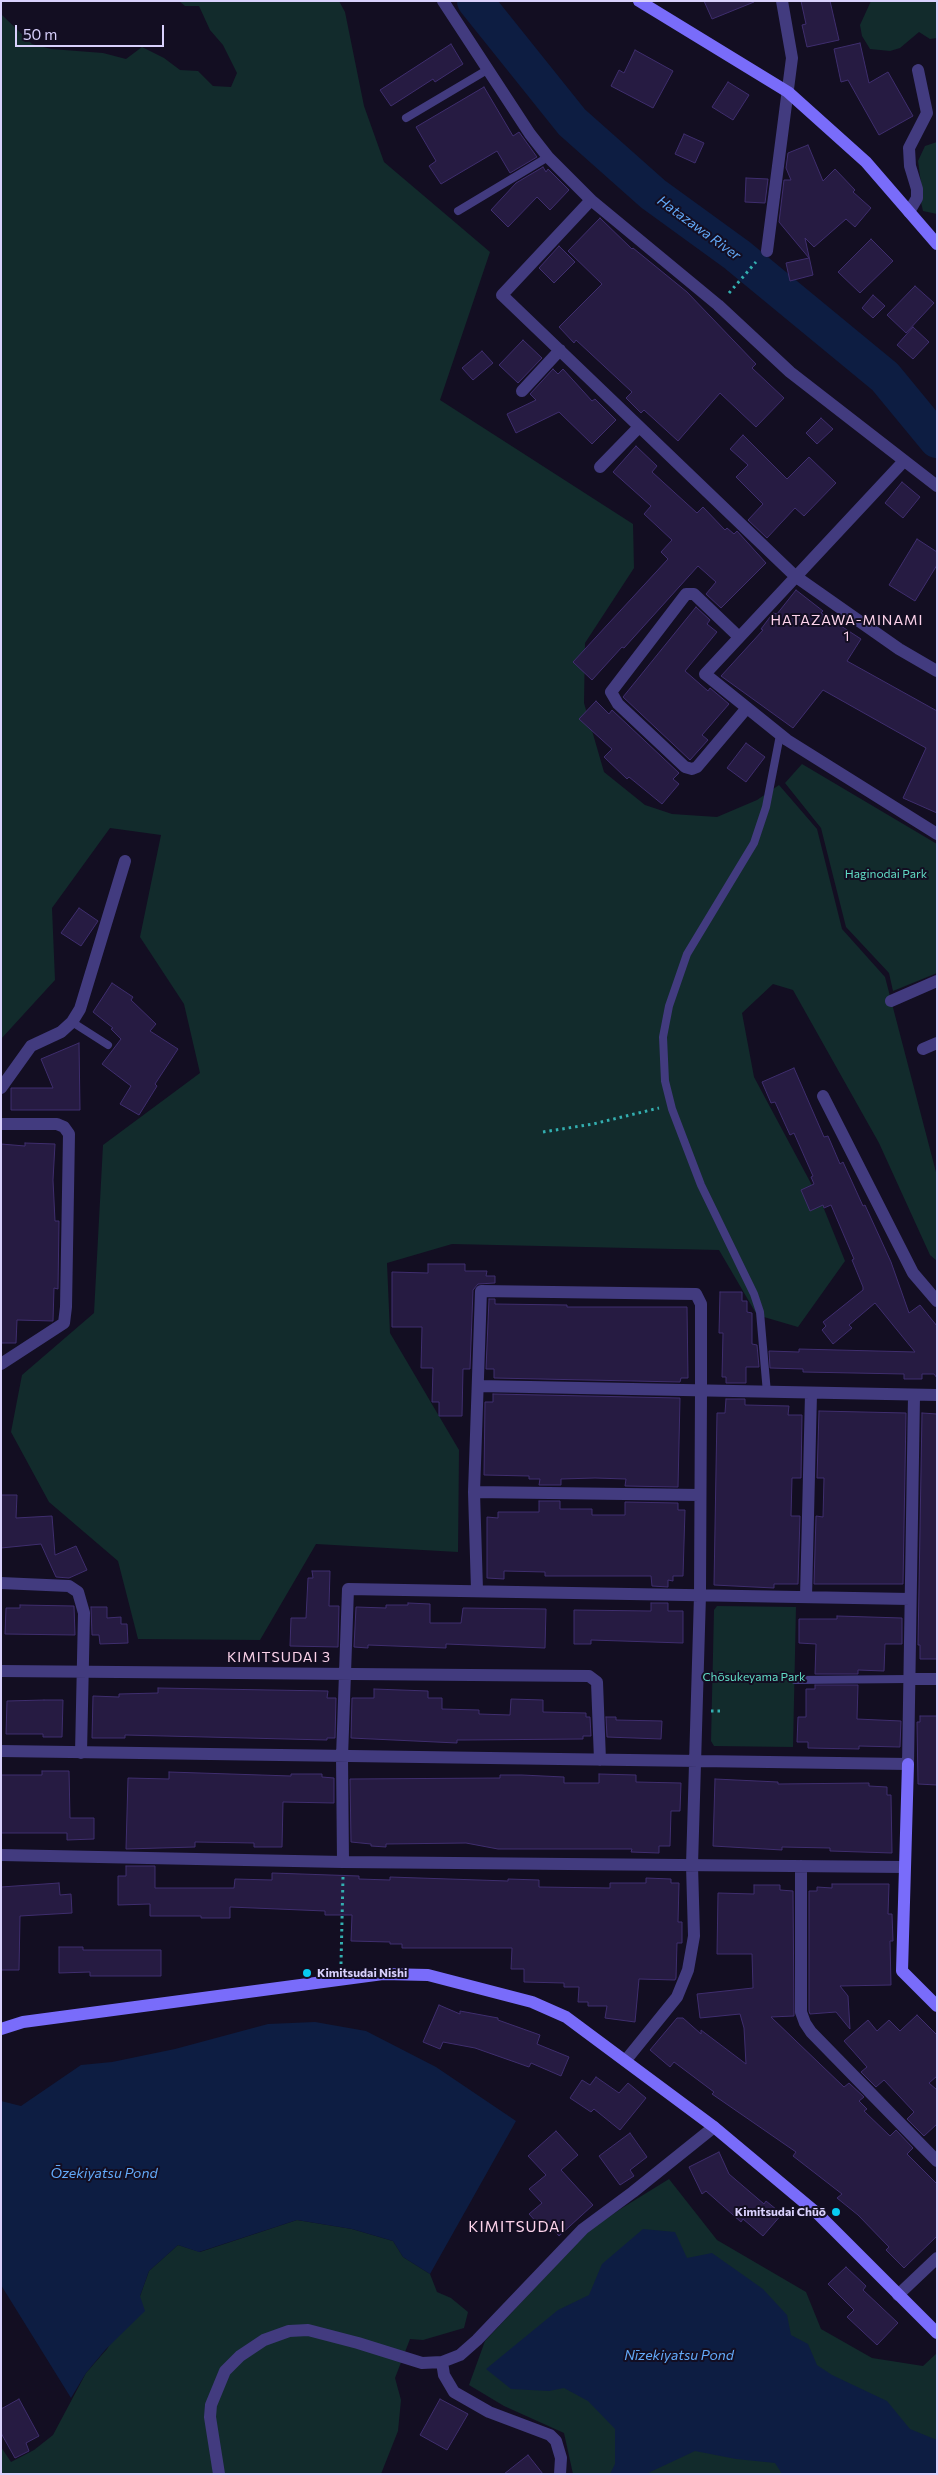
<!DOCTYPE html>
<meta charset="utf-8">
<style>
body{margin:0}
#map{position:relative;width:938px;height:2475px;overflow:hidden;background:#130e22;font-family:Commissioner,sans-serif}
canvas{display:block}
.frame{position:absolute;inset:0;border:2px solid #d9d1fd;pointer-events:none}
.scale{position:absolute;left:15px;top:25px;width:149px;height:22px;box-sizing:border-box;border:2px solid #d9d1fd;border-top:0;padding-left:6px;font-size:15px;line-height:18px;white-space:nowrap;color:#d9d1fd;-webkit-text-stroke:4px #130e22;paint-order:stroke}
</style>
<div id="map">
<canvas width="938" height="2475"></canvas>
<div class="frame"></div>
<div class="scale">50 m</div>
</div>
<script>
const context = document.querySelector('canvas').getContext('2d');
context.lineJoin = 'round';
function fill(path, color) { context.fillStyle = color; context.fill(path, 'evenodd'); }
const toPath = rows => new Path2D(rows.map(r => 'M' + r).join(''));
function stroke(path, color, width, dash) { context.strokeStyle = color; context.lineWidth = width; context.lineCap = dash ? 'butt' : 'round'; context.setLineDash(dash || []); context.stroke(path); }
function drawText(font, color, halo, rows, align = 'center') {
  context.font = font + ' Commissioner,sans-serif'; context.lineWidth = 4; context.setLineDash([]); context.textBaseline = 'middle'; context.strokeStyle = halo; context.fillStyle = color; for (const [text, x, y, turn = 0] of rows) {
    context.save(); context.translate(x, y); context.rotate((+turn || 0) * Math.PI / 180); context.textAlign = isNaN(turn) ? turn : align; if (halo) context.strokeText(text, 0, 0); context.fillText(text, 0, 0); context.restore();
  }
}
const green = toPath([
 [179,1,339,1,345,12,364,106,384,162,490,252,440,400,633,524,634,568,585,643,584,703,604,772,645,805,672,814,717,817,757,800,779,785,817,829,842,929,885,977,937,1176,937,1261,930,1255,879,1143,793,990,773,984,742,1013,754,1077,822,1204,845,1261,798,1327,757,1315,719,1250,452,1244,387,1263,390,1333,459,1450,458,1552,316,1544,260,1640,138,1639,118,1561,49,1502,11,1432,22,1375,94,1313,103,1145,200,1073,184,1004,140,937,161,835,110,828,52,908,55,980,1,1039,1,14,32,44,51,49,103,53,126,59,142,47,164,58,180,70,198,71,213,86,231,87,237,73,223,45,210,30,199,6,185,6],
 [871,1,937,1,937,38,930,39,919,32,900,48,890,51,870,49,862,36,860,25],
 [937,142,937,214,923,211,920,198,921,183,918,161,925,146],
 [802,764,937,844,937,973,893,991,889,973,846,927,821,828,785,783],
 [717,1606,796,1607,793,1747,714,1746,711,1741,714,1610],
 [669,2179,717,2240,806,2292,821,2329,872,2358,923,2366,937,2353,937,2474,573,2474,564,2433,504,2406,469,2385,485,2341,587,2232,622,2208],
 [297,2220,352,2229,393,2241,403,2257,430,2274,437,2292,451,2298,468,2312,464,2328,423,2340,410,2339,395,2378,401,2400,398,2431,381,2474,1,2474,1,2447,11,2462,34,2450,53,2435,86,2373,107,2349,140,2296,149,2271,178,2245,200,2252]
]);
const water = toPath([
 [315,2022,366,2031,436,2067,516,2121,430,2274,403,2257,393,2241,352,2229,297,2220,199,2252,178,2245,149,2271,140,2296,145,2311,106,2349,86,2373,71,2398,1,2285,1,2101,21,2106,81,2065,112,2062,175,2049,268,2024],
 [643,2229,675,2232,687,2258,712,2253,763,2289,787,2315,791,2335,808,2344,817,2365,832,2375,887,2401,910,2429,937,2440,937,2474,782,2474,775,2463,736,2459,695,2451,646,2474,610,2474,615,2464,615,2429,588,2401,564,2388,549,2391,511,2389,486,2369,558,2310,589,2295,602,2264]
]);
const river = toPath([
 [475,1,572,122,653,194,737,255,885,377,937,440]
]);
const building = toPath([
 [704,1,754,1,754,2,712,19,704,1],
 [801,1,830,1,839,40,807,47,802,25,806,24,801,1],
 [860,43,869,83,888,72,913,116,879,135,848,80,841,82,834,49,860,43],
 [451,44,463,64,435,82,433,79,391,106,380,90,451,44],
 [635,50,673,71,653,108,611,86,619,70,624,73,635,50],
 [728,82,749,95,733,120,712,107,728,82],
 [484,87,513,136,519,132,537,157,510,173,497,151,441,184,429,166,436,161,416,127,484,87],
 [684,134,704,143,695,163,675,154,684,134],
 [808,145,823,181,835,169,855,190,853,192,871,208,855,227,846,219,814,247,805,238,813,275,790,281,786,263,809,258,779,222,784,180,791,180,786,168,788,153,808,145],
 [543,167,546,172,548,169,569,190,550,210,537,197,508,227,491,210,516,183,543,167],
 [746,178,768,179,765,203,745,202,746,178],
 [600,218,632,249,633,248,687,292,756,364,752,368,784,398,756,427,720,393,678,441,644,410,641,413,626,398,632,392,576,340,574,343,559,327,602,284,568,251,600,218],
 [871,239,893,261,860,293,838,272,871,239],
 [559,246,575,262,554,283,539,268,559,246],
 [915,286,934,303,906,333,887,315,915,286],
 [873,295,885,306,873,318,862,308,873,295],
 [913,327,929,342,913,359,897,345,913,327],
 [523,340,542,358,518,383,499,365,523,340],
 [482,351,493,363,473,380,462,368,482,351],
 [553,369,558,374,563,369,592,401,595,399,616,420,592,444,559,412,516,433,507,414,536,400,530,394,553,369],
 [821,418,833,429,817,444,806,433,821,418],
 [743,435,787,479,809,457,836,483,804,516,795,508,767,538,748,520,763,504,736,477,748,465,730,449,743,435],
 [636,446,657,466,652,472,697,513,703,507,725,530,727,528,734,534,737,531,766,563,721,608,706,594,716,582,698,566,624,648,622,647,592,680,573,662,668,559,661,552,672,540,644,514,651,506,613,472,636,446],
 [902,482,920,497,903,518,885,503,902,482],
 [917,539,937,552,937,565,915,601,889,585,917,539],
 [796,590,823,611,821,613,861,639,847,661,937,711,937,813,903,798,926,748,823,690,793,728,721,676,763,630,761,629,773,613,777,614,796,590],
 [696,607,710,620,707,624,717,632,685,671,708,691,710,688,729,704,702,735,708,740,690,760,623,697,696,607],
 [596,701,609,714,612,710,679,773,673,779,679,784,662,804,629,777,627,779,604,757,612,749,579,719,596,701],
 [746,743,765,757,746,782,727,768,746,743],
 [79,908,98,921,81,946,61,933,79,908],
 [112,983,133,997,131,1000,156,1024,150,1031,178,1049,155,1084,157,1086,139,1115,120,1104,131,1086,102,1064,121,1039,111,1029,113,1028,93,1012,112,983],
 [79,1043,80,1110,11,1110,11,1088,53,1088,41,1059,79,1043],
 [794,1068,824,1137,828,1136,840,1164,843,1162,863,1206,865,1205,891,1262,909,1313,920,1305,937,1326,937,1378,934,1374,922,1374,922,1379,904,1379,904,1374,803,1372,803,1369,770,1368,769,1351,799,1352,799,1349,915,1352,875,1303,849,1325,852,1328,833,1344,822,1330,826,1326,823,1322,863,1290,863,1287,852,1260,854,1259,831,1205,824,1208,823,1205,810,1211,801,1190,814,1184,811,1177,813,1176,794,1133,790,1135,775,1102,771,1103,762,1082,794,1068],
 [25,1143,55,1144,53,1180,55,1221,59,1221,58,1289,54,1288,53,1321,17,1320,16,1343,1,1343,1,1144,25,1146,25,1143],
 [428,1264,465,1264,465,1271,487,1271,486,1276,495,1276,495,1283,478,1284,473,1290,470,1369,463,1369,462,1416,439,1416,439,1402,432,1402,433,1368,421,1368,422,1327,392,1327,392,1272,428,1273,428,1264],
 [720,1292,742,1292,742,1301,747,1301,747,1312,752,1313,752,1344,757,1345,759,1367,746,1367,746,1383,726,1383,726,1377,722,1377,723,1333,719,1333,720,1292],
 [489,1299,495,1299,495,1304,567,1305,567,1307,687,1307,688,1378,681,1378,680,1382,494,1378,494,1369,486,1369,489,1299],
 [493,1394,680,1398,678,1487,625,1486,626,1479,595,1478,561,1479,561,1485,539,1485,540,1479,529,1479,529,1476,484,1475,485,1402,493,1402,493,1394],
 [726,1399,745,1399,745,1405,789,1406,788,1415,802,1415,801,1478,792,1478,791,1516,800,1516,798,1584,774,1584,774,1588,714,1585,717,1413,725,1413,726,1399],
 [819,1411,906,1413,903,1584,814,1584,816,1516,823,1517,824,1478,817,1478,819,1411],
 [922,1413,937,1414,937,1659,920,1659,920,1645,918,1645,922,1413],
 [1,1495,17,1495,16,1518,52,1516,55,1555,76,1546,87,1570,69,1578,56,1577,41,1544,1,1548,1,1495],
 [539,1501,560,1501,560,1509,592,1509,592,1515,625,1515,625,1502,678,1503,678,1510,685,1510,683,1576,673,1576,673,1581,668,1580,668,1587,652,1586,651,1576,545,1576,545,1572,504,1571,504,1579,487,1578,487,1517,498,1518,498,1512,539,1512,539,1501],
 [312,1571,330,1571,329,1606,339,1606,338,1647,290,1646,291,1618,306,1618,308,1578,313,1578,312,1571],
 [408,1603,430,1604,430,1623,461,1623,463,1608,546,1609,545,1648,446,1644,446,1648,368,1645,368,1648,354,1647,356,1607,386,1608,386,1605,408,1605,408,1603],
 [651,1603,668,1603,668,1611,683,1611,683,1643,591,1640,591,1644,574,1644,574,1610,651,1611,651,1603],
 [20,1605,74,1606,75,1635,5,1634,6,1608,20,1608,20,1605],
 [91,1607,107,1607,107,1618,121,1617,121,1624,127,1624,128,1643,100,1644,99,1635,92,1635,91,1607],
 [837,1616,902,1618,902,1644,885,1644,884,1671,858,1670,858,1674,815,1674,816,1644,799,1643,799,1619,837,1619,837,1616],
 [815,1685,858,1685,857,1719,901,1721,900,1747,859,1746,859,1749,808,1748,808,1742,797,1742,798,1717,806,1717,806,1689,815,1689,815,1685],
 [158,1688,328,1691,327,1698,336,1698,335,1738,327,1738,327,1740,125,1735,125,1738,92,1738,93,1696,119,1697,119,1694,158,1693,158,1688],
 [374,1689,428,1691,428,1698,442,1698,442,1709,479,1710,479,1714,510,1715,511,1699,543,1700,543,1712,586,1713,586,1717,590,1717,591,1736,583,1736,583,1739,465,1740,457,1740,457,1743,351,1738,352,1698,374,1698,374,1689],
 [44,1700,63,1700,62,1737,43,1737,43,1734,6,1734,7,1701,44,1700],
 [920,1716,937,1716,937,1785,918,1784,917,1722,920,1722,920,1716],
 [606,1717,616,1717,616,1720,662,1721,661,1739,607,1737,606,1717],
 [42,1771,69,1771,70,1818,94,1818,94,1839,67,1840,67,1833,1,1833,1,1775,42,1775,42,1771],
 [169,1772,291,1776,291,1774,322,1774,322,1777,334,1778,334,1803,283,1802,282,1847,254,1847,254,1843,195,1842,195,1847,126,1849,128,1778,169,1779,169,1772],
 [599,1774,636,1775,636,1782,681,1783,680,1811,671,1811,670,1846,659,1846,659,1853,631,1852,632,1849,498,1849,466,1843,386,1844,386,1847,371,1846,371,1844,351,1842,350,1779,500,1778,500,1775,522,1775,564,1777,564,1783,599,1783,599,1774],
 [715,1779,778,1782,778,1784,869,1783,869,1786,887,1787,887,1795,891,1795,892,1853,830,1851,830,1848,782,1847,782,1850,713,1846,715,1779],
 [126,1866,155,1866,155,1888,234,1888,235,1879,272,1880,272,1873,359,1876,359,1879,390,1880,390,1877,508,1881,508,1879,539,1880,539,1887,610,1888,610,1883,646,1883,646,1878,671,1879,671,1883,679,1883,678,1922,682,1922,682,1943,677,1943,676,1978,675,1980,639,1979,635,2022,605,2018,607,2006,588,2006,588,2002,578,2002,579,1987,564,1987,564,1983,524,1982,524,1969,511,1969,512,1948,402,1948,402,1944,390,1944,390,1942,351,1941,352,1915,325,1915,325,1911,230,1907,230,1918,201,1918,201,1916,150,1916,150,1904,118,1905,118,1876,126,1876,126,1866],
 [59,1883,60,1895,71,1894,72,1913,20,1916,19,1970,1,1970,1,1887,59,1883],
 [832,1884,889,1884,888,1914,892,1914,893,1941,890,1941,891,1985,840,1986,848,1996,850,2029,836,2012,810,2014,809,2011,809,1891,817,1891,817,1887,832,1888,832,1884],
 [754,1885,780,1885,780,1890,793,1891,794,2016,771,2017,844,2087,849,2083,864,2097,859,2101,867,2109,864,2111,890,2136,896,2130,913,2148,907,2154,937,2184,937,2236,904,2268,886,2250,889,2247,858,2215,837,2198,842,2194,793,2156,796,2152,712,2094,714,2092,674,2062,670,2067,650,2050,677,2018,683,2018,701,2034,701,2030,746,2064,744,2028,740,2014,700,2018,697,1994,753,1988,752,1954,717,1954,718,1893,754,1894,754,1885],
 [59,1947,83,1947,83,1950,161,1950,161,1976,90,1976,90,1972,59,1973,59,1947],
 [439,2005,460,2014,460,2011,498,2018,498,2020,540,2035,537,2044,569,2057,561,2076,531,2063,529,2067,475,2048,443,2042,440,2049,423,2042,439,2005],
 [917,2015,937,2035,937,2076,929,2083,937,2090,937,2124,924,2136,907,2119,914,2112,884,2080,876,2087,861,2072,867,2067,844,2041,868,2020,877,2031,889,2020,900,2031,917,2015],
 [596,2077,619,2093,628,2083,646,2098,620,2130,594,2109,591,2112,570,2098,582,2080,590,2085,596,2077],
 [556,2131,578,2155,561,2170,593,2205,559,2236,546,2221,540,2226,529,2214,542,2203,529,2189,546,2175,528,2156,556,2131],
 [630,2133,647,2157,630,2170,634,2176,620,2185,599,2156,630,2133],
 [719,2152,729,2174,764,2204,766,2201,782,2214,763,2236,743,2219,741,2222,706,2191,702,2194,689,2167,719,2152],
 [846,2267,866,2286,863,2290,898,2323,877,2345,847,2317,854,2310,828,2284,846,2267],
 [19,2399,39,2436,26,2443,29,2451,15,2458,1,2433,1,2409,19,2399],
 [440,2399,468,2414,447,2450,420,2435,440,2399],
 [528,2455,543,2474,504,2474,528,2455]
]);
const path = toPath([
 [729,293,756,262],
 [543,1132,593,1124,659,1108],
 [711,1711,720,1711],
 [341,1964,343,1877]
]);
const lane = toPath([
 [406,118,487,70],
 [458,211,548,157],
 [72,1022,108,1045],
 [767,1393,760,1312,754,1294,701,1185,672,1109,665,1081,663,1037,669,1006,687,954,754,843,766,807,780,735],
 [795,1680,909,1679]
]);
const street = toPath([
 [443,1,530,134,548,157,591,200,718,305,790,372,937,486],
 [591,200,502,295,795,576,899,649,937,671],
 [909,212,917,198,917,189,910,166,909,148,927,113,918,70],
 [767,251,792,58,782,1],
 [522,391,560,350],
 [903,462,705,674,787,740,937,834],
 [600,467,639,427],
 [739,637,694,594,686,594,611,692,618,704,685,767,692,769,697,767,746,709],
 [891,1001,937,981],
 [923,1049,937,1043],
 [1,1088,31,1046,61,1032,72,1022,80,1009,125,861],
 [823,1096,913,1273,937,1301],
 [1,1124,57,1124,64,1127,69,1134,66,1307,64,1323,1,1364],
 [479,1386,937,1395],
 [474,1492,700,1495],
 [1,1583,69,1586,78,1592,84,1613,81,1753],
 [477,1590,474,1492,481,1291,696,1294,701,1304,701,1391,700,1595,692,1865,694,1936,688,1970,677,1997,626,2060],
 [806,1597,811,1394],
 [1,1671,589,1676,597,1682,600,1760],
 [909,1679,937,1679],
 [1,1751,908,1764,914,1396],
 [1,1855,343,1862,904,1867],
 [343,1862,342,1757,348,1589,910,1599],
 [801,1866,801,2012,805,2023,811,2032,937,2161],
 [898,2295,937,2258],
 [442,2362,444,2375,454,2392,489,2412,550,2435,556,2441,561,2458,560,2474],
 [219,2474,210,2417,211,2405,225,2371,240,2356,264,2340,289,2331,308,2330,358,2343,422,2363,442,2362,460,2355,477,2340,583,2229,633,2192,714,2127]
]);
const secondary = toPath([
 [639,1,788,92,866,162,937,244],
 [908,1764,902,1971,937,2006],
 [1,2029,23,2022,383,1974,428,1975,532,2002,566,2017,714,2127,818,2214,937,2333]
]);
const markers = [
 [307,1973,5,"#08cbf2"],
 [836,2212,5,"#08cbf2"]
];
const parkNames = [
 ["Haginodai Park",886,874],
 ["Chōsukeyama Park",754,1677]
];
const poiNames = [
 ["Kimitsudai Nishi",317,1973],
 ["Kimitsudai Chūō",826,2212,"right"]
];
const waterNames = [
 ["Hatazawa River",699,228,36],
 ["Ōzekiyatsu Pond",104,2173],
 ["Nīzekiyatsu Pond",679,2355]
];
const neighbourhoodNames = [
 ["HATAZAWA-MINAMI",847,620],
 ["1",847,636],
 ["KIMITSUDAI 3",279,1657]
];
const quarterNames = [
 ["KIMITSUDAI",517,2227]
];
fill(green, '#122b2c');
fill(water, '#0d1d42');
stroke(river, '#0d1d42', 36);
fill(building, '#261b42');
stroke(building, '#3f2e6e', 1);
stroke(path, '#33afb0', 3, [2.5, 4]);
stroke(lane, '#423b7f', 8);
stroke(street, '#423b7f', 12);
stroke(secondary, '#796cfa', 12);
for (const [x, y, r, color] of markers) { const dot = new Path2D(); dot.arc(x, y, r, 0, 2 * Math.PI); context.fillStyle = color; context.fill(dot); stroke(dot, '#130e22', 2); }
drawText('12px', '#60dbc4', '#130e22', parkNames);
drawText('bold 12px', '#d9d1fd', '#130e22', poiNames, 'left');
drawText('italic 14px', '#63aafa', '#130e22', waterNames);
context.letterSpacing = '1px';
drawText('14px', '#fdd3eb', '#130e22', neighbourhoodNames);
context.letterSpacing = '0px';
context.letterSpacing = '1px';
drawText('15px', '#fdd3eb', '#130e22', quarterNames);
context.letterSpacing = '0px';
</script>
